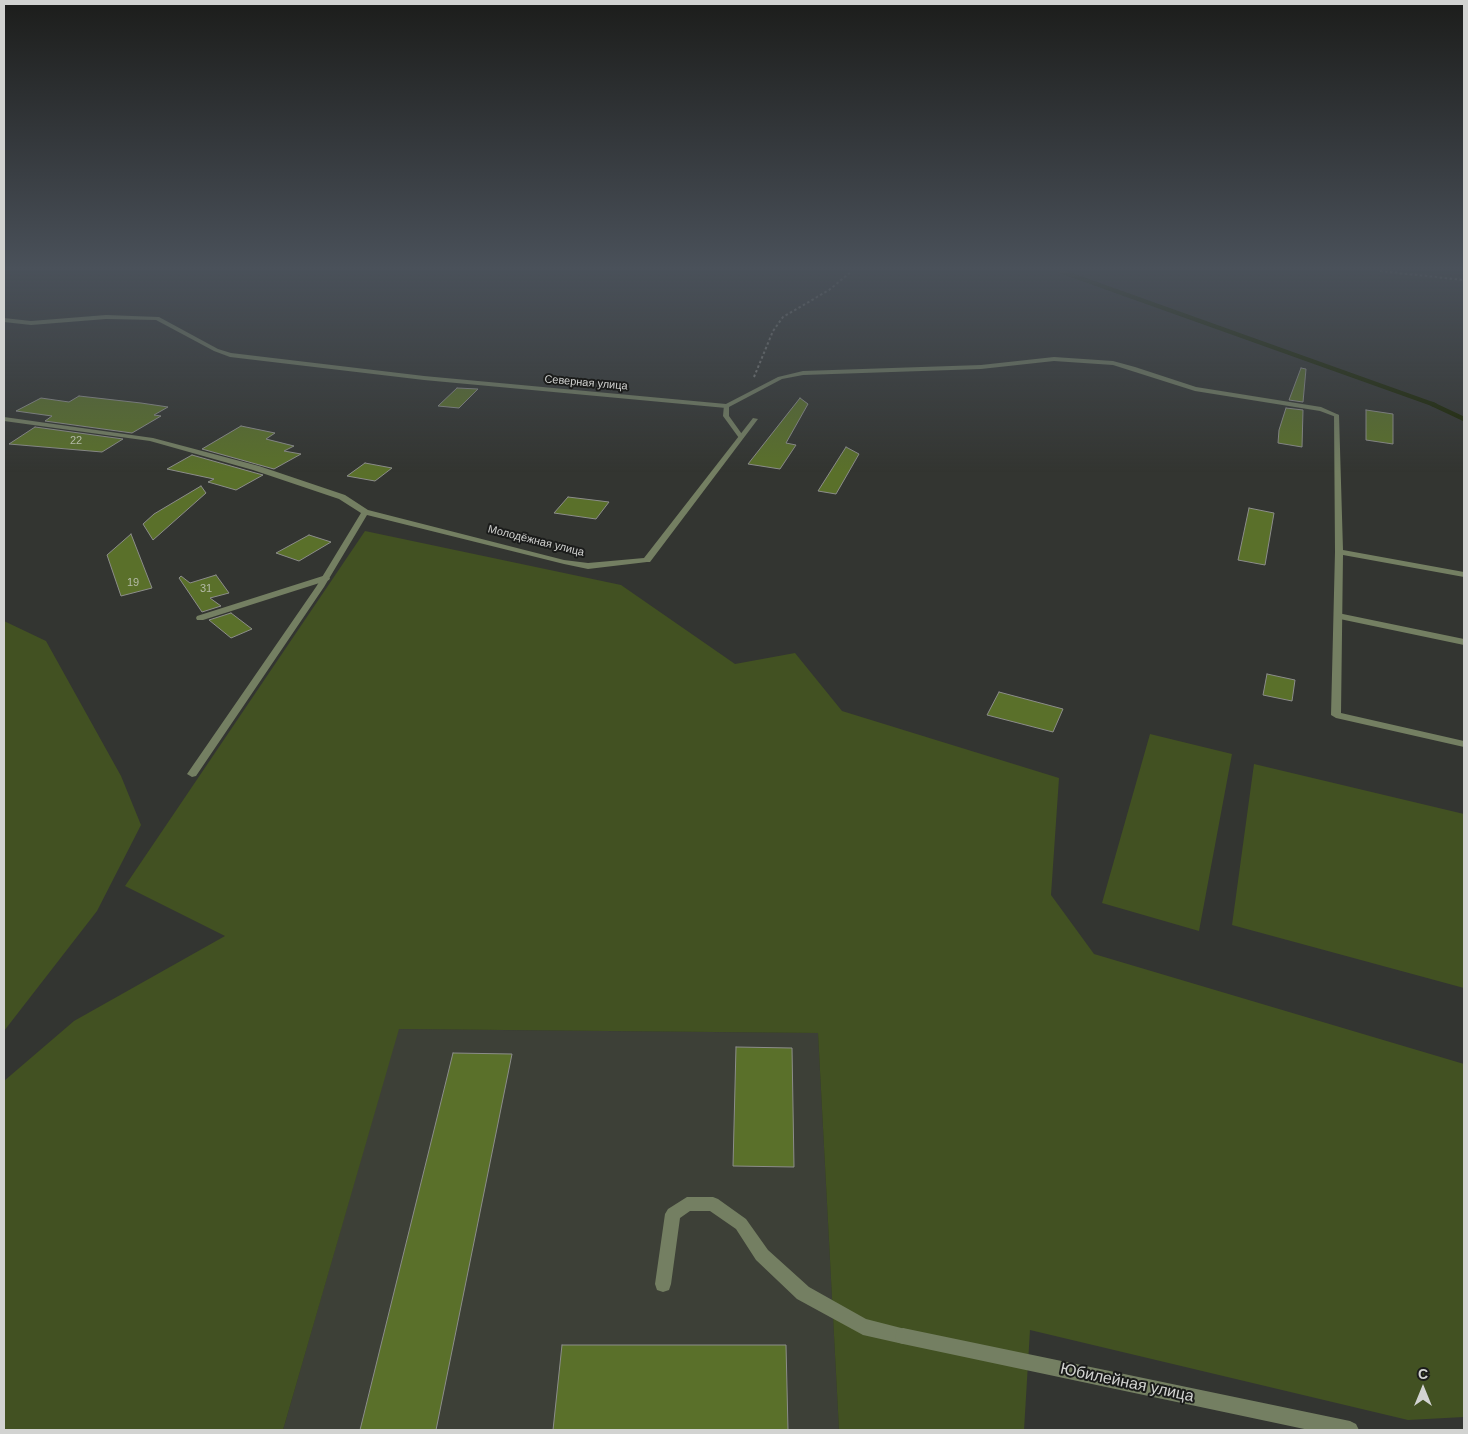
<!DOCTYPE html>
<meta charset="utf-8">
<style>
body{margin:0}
#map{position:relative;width:1468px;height:1434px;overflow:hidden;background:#333531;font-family:Arial,sans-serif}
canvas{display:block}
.frame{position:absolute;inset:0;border:5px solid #d2d3d1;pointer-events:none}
.north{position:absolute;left:1398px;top:1364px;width:50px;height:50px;-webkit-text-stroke:4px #1b1c1b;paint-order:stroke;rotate:0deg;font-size:14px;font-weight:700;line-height:20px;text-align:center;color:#d2d3d1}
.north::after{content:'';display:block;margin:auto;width:18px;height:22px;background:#d2d3d1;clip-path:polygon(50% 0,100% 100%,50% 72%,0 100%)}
</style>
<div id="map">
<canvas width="1468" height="1434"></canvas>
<div class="frame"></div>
<div class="north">С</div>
</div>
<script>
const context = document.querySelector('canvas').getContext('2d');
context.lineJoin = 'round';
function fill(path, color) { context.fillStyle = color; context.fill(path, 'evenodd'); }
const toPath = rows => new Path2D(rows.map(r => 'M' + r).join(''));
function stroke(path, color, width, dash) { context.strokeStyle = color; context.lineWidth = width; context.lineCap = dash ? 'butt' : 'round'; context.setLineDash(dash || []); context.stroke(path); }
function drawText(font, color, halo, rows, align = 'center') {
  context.font = font + ' Arial,sans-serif'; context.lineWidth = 4; context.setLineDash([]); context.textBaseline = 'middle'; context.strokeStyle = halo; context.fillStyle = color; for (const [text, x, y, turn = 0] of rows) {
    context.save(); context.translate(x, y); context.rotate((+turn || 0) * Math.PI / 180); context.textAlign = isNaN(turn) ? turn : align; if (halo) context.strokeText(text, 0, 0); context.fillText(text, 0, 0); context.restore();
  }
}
const built = toPath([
 [398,1029,818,1033,839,1430,283,1430]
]);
const green = toPath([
 [365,531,621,585,735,664,795,653,842,711,1059,778,1051,895,1094,954,1464,1064,1464,1417,1408,1420,1030,1330,1024,1430,839,1430,818,1033,399,1029,283,1430,4,1430,4,1081,74,1021,225,936,125,886],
 [4,621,46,641,121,776,141,825,97,911,4,1031],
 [1150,734,1232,754,1199,931,1102,903],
 [1254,764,1464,814,1464,988,1232,925]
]);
const streamFar1 = toPath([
 [1060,271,1435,405]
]);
const stream = toPath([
 [1432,404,1464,419]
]);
const building = toPath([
 [1301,368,1306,369,1303,402,1289,400,1301,368],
 [457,388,478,389,459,408,438,406,457,388],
 [79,396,141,403,168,407,154,415,161,416,132,433,45,421,52,416,16,411,41,398,69,402,79,396],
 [800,398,808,404,786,443,796,445,780,469,748,464,800,398],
 [1286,408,1303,410,1302,447,1278,443,1279,430,1286,408],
 [1366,410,1393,414,1393,444,1366,440,1366,410],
 [241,426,275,433,266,439,294,446,284,451,301,454,274,469,202,449,241,426],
 [35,427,123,439,102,452,9,444,35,427],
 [846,447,859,454,836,494,818,491,846,447],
 [192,455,252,472,263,475,236,490,208,482,214,479,167,469,192,455],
 [365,463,392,468,375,481,347,476,365,463],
 [201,486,206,493,153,540,143,524,154,514,201,486],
 [568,497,593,500,609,502,596,519,554,513,568,497],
 [1249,508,1274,513,1265,565,1238,560,1249,508],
 [131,534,152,588,121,596,107,555,131,534],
 [309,535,331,542,299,561,276,553,309,535],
 [216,575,229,593,210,598,221,606,202,612,179,578,181,576,190,583,216,575],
 [231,613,252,629,231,638,209,620,231,613],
 [1267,674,1295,680,1292,701,1263,695,1267,674],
 [999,692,1063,709,1053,732,987,715,999,692],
 [736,1047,792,1048,794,1167,733,1166,736,1047],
 [453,1053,512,1054,436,1430,360,1430,453,1053],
 [562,1345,786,1345,788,1430,553,1430,562,1345]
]);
const path = toPath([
 [1380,271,1464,280],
 [754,377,773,331,783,317,829,290,852,271]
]);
const service = toPath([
 [1054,357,1113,361,1135,367,1196,387,1321,407,1339,415,1336,417,1320,411,1195,391,1113,365,1054,361,981,369,803,375,782,379,729,407,729,416,744,437,743,438,739,438,723,416,724,405,778,377,803,371,981,365,1054,357],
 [326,575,330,578,329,580,203,620,197,620,196,618,197,616,326,575],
 [1338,613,1464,639,1464,645,1335,618,1334,616,1335,614,1338,613],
 [687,1197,713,1197,718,1199,746,1219,768,1250,809,1287,866,1319,909,1330,911,1336,909,1342,903,1344,863,1335,797,1299,756,1260,736,1229,710,1211,690,1211,680,1218,671,1284,669,1290,663,1292,657,1290,655,1284,665,1214,668,1209,687,1197]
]);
const minor = toPath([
 [106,315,159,317,218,349,231,353,424,376,726,404,729,406,726,408,424,380,230,357,214,351,156,320,106,319,31,325,4,322,4,318,31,321,106,315],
 [1334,414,1339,415,1343,550,1464,572,1464,577,1343,555,1341,713,1464,741,1464,747,1336,718,1331,715,1335,552,1334,414],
 [4,417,153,438,259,466,345,495,368,510,564,560,588,563,644,558,753,418,758,419,650,562,647,562,588,569,564,564,367,515,324,587,196,776,192,777,187,774,316,587,361,513,339,499,253,470,150,441,4,421,4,417],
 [903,1328,1350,1421,1356,1424,1359,1430,1309,1430,903,1344,897,1342,895,1336,897,1330,903,1328]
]);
const farStreetnames = [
 ["Северная улица",586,383,5],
 ["Молодёжная улица",536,541,14]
];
const numberNames = [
 ["22",76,441],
 ["19",133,583],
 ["31",206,589]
];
const nearStreetnames = [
 ["Юбилейная улица",1127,1383,12]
];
fill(built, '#3d4037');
fill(green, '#425122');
stroke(streamFar1, '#1b2602', 4);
stroke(stream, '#1b2602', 4.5);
fill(building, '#5a702a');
stroke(building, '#8c8d8a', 1);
stroke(path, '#7a7b78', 2, [2.5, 2.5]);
fill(service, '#747f62');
fill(minor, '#747f62');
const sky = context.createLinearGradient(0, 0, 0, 472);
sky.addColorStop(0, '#1c1d1b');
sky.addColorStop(0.57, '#4a515a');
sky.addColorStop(1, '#4a515a00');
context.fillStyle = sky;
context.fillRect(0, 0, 1468, 472);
drawText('11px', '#d2d3d1', '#1b1c1b', farStreetnames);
drawText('11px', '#b4baa7', null, numberNames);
drawText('16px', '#d2d3d1', '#1b1c1b', nearStreetnames);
</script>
